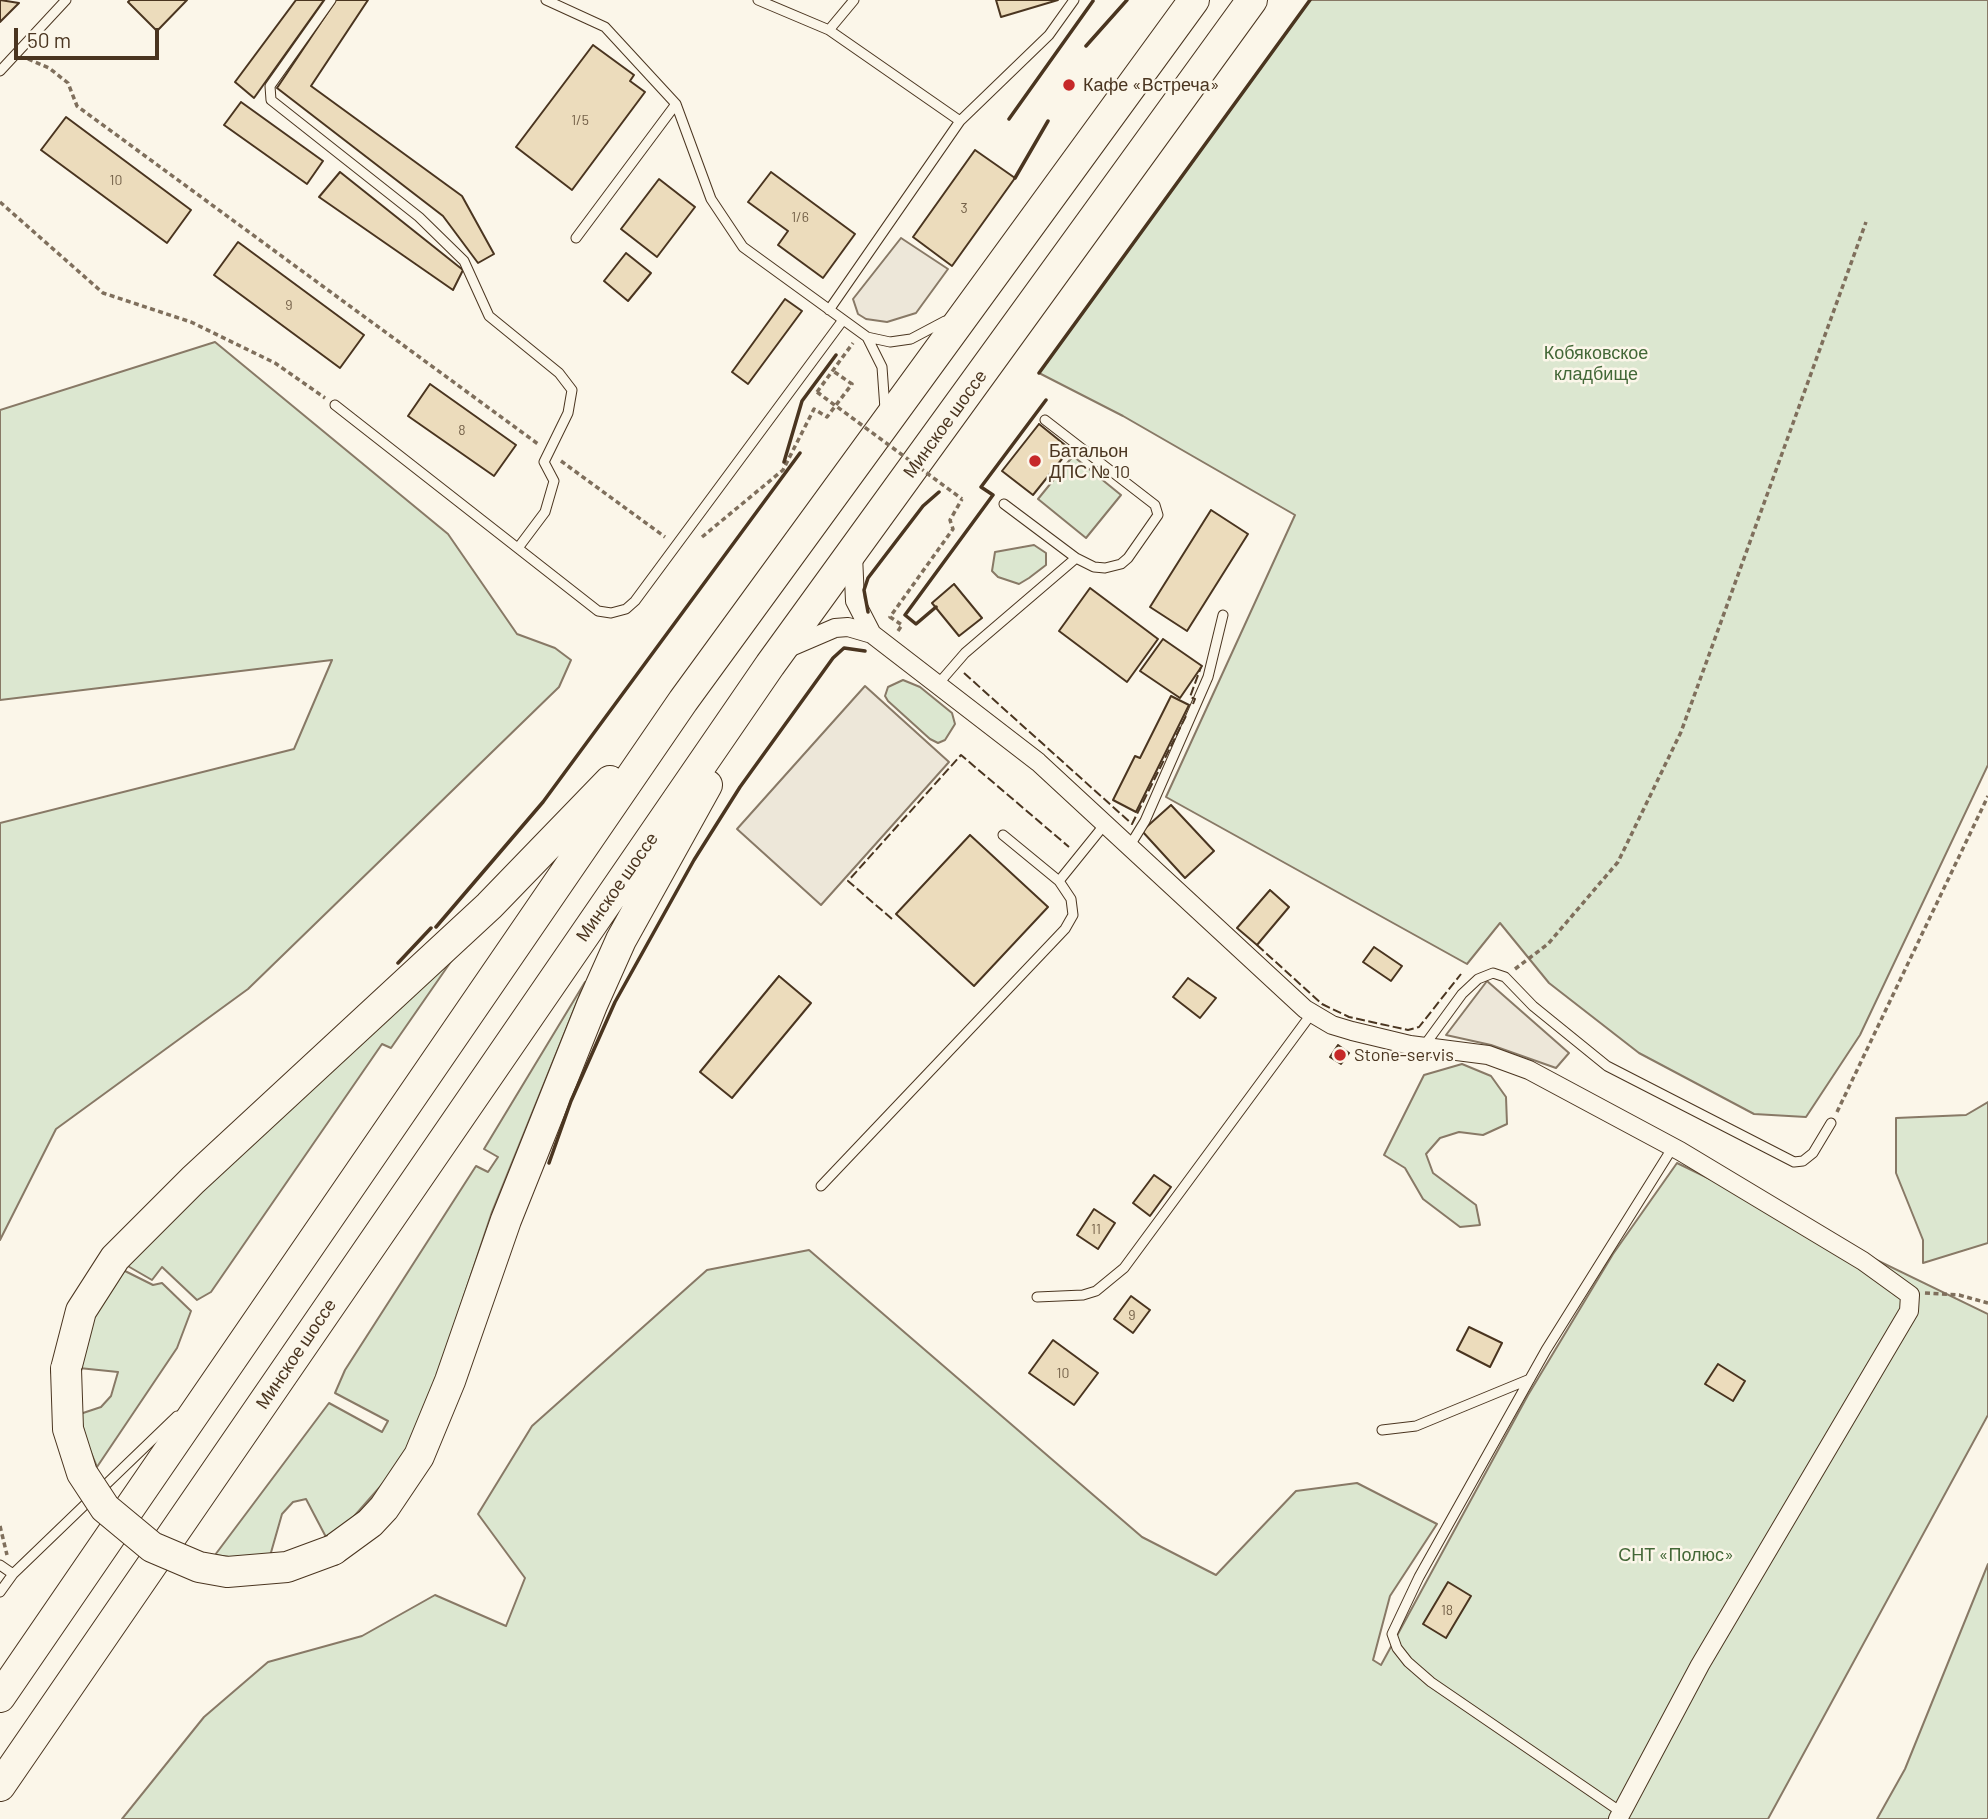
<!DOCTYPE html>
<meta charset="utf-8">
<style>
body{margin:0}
#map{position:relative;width:1988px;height:1819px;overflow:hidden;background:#fbf6e9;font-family:Barlow,sans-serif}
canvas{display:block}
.scale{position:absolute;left:14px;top:28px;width:145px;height:32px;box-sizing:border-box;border:4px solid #4a3520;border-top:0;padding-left:9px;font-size:21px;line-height:24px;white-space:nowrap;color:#4a3520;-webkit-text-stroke:5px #fbf6e9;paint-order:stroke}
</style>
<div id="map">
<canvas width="1988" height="1819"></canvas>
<div class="scale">50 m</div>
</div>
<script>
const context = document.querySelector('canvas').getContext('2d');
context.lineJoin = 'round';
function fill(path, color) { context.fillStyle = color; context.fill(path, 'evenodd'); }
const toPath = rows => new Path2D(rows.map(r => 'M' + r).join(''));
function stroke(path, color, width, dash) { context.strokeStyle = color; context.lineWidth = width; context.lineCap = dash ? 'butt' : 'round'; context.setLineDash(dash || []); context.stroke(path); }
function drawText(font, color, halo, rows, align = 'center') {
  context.font = font + ' Barlow,sans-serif'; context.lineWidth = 5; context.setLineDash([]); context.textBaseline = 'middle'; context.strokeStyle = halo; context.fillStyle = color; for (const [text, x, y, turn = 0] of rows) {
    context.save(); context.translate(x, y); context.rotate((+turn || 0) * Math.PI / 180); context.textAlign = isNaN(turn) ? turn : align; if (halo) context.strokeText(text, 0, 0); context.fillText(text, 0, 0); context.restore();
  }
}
const green = toPath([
 [1310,0,1988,0,1988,765,1860,1035,1806,1117,1754,1114,1639,1053,1549,983,1500,923,1467,964,1166,797,1295,515,1123,416,1039,373,1310,0],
 [215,342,448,534,517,634,555,648,571,660,559,687,248,989,56,1129,0,1240,0,823,294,749,332,660,0,700,0,410,215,342],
 [1073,456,1121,495,1086,538,1038,499,1073,456],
 [1034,545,1046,553,1046,565,1029,578,1019,584,998,577,992,571,995,552,1034,545],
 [903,680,920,687,952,713,955,724,945,740,938,743,930,739,888,701,885,696,888,687,903,680],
 [459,950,391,1048,382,1044,211,1292,197,1300,162,1267,152,1280,126,1265,146,1242,459,950],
 [585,982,492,1212,426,1410,401,1463,342,1530,327,1539,306,1499,293,1502,282,1514,270,1556,236,1558,215,1555,329,1403,382,1432,388,1421,335,1393,345,1370,476,1166,488,1172,498,1157,484,1149,585,982],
 [1462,1064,1491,1076,1506,1097,1507,1124,1483,1135,1459,1132,1440,1138,1426,1154,1433,1173,1476,1205,1480,1225,1460,1227,1423,1199,1405,1168,1384,1155,1424,1075,1462,1064],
 [1988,1102,1988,1243,1923,1263,1923,1240,1896,1173,1896,1118,1966,1115,1988,1102],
 [1677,1163,1988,1314,1988,1415,1768,1819,122,1819,204,1717,268,1662,362,1636,435,1595,506,1626,525,1578,478,1514,532,1426,707,1270,809,1250,1142,1537,1216,1575,1296,1491,1357,1483,1437,1524,1390,1596,1373,1660,1381,1665,1528,1395,1613,1254,1677,1163],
 [123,1270,153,1285,162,1283,191,1311,177,1348,97,1467,86,1441,80,1414,101,1407,111,1396,118,1372,79,1368,95,1312,123,1270],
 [1988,1564,1988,1819,1877,1819,1905,1769,1988,1564]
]);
const parking = toPath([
 [901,238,948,269,916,313,887,322,866,319,858,314,853,299,901,238],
 [865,686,949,762,821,905,737,829,865,686],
 [1487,981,1569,1053,1556,1068,1491,1045,1446,1035,1487,981]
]);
const building = toPath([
 [0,0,19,3,0,22,0,0],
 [130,0,187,0,157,31,128,2,130,0],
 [296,0,324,0,254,98,235,82,296,0],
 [336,0,368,0,311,86,462,196,494,254,478,263,443,216,277,88,336,0],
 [996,0,1058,0,1001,17,996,0],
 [593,45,634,75,630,81,645,92,572,190,516,147,593,45],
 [241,102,323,161,307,184,224,125,241,102],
 [66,117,191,210,167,243,41,150,66,117],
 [975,150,1015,178,952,266,913,237,975,150],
 [340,172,463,270,453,290,319,197,340,172],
 [771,172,855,234,823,278,778,245,788,231,748,202,771,172],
 [659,179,695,207,657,257,621,229,659,179],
 [238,242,364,335,340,368,214,275,238,242],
 [626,253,651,273,628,301,604,281,626,253],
 [785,299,802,311,748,384,732,372,785,299],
 [430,384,516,445,494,476,408,416,430,384],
 [1039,424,1070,449,1033,495,1002,471,1039,424],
 [1211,510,1248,534,1187,631,1150,607,1211,510],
 [954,584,982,618,959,636,932,603,954,584],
 [1090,588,1158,639,1127,682,1059,631,1090,588],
 [1163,639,1202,666,1180,698,1140,671,1163,639],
 [1171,696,1189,705,1136,812,1113,800,1135,756,1140,758,1171,696],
 [1171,805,1214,851,1185,878,1142,831,1171,805],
 [970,835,1048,907,974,986,896,914,970,835],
 [1270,890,1289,907,1257,945,1237,928,1270,890],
 [1374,947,1402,966,1391,981,1363,962,1374,947],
 [779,976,811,1003,732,1098,700,1072,779,976],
 [1188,978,1216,998,1200,1018,1173,997,1188,978],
 [1338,1045,1349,1053,1341,1064,1330,1057,1338,1045],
 [1154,1175,1171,1187,1150,1216,1133,1203,1154,1175],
 [1094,1209,1115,1223,1098,1249,1077,1235,1094,1209],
 [1131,1296,1150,1310,1133,1333,1114,1319,1131,1296],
 [1469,1327,1502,1343,1490,1367,1457,1350,1469,1327],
 [1053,1340,1098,1373,1074,1405,1029,1373,1053,1340],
 [1718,1364,1745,1381,1733,1401,1705,1384,1718,1364],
 [1448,1582,1471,1596,1446,1638,1423,1624,1448,1582]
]);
const path = toPath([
 [28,59,49,68,68,83,77,106,538,444],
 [0,202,103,293,191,322,275,363,325,398],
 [817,392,853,343],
 [561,461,665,537],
 [702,537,783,470,814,409,827,417,852,384,833,371],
 [898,631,902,625,890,617,953,529,950,520,962,499],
 [1515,969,1548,944,1618,862,1681,732,1866,222],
 [1837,1112,1988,796],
 [1925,1293,1959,1295,1988,1303],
 [0,1526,7,1555]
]);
const service = toPath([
 [331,0,270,86,271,100,419,217,464,261,489,316,559,373,572,390,568,413,544,462,554,481,545,512,518,548],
 [546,0,605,27,676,104,711,199,743,247,867,337,890,342,911,339,945,321],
 [758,0,829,30,854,0],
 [829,30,960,121],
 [0,71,66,0],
 [576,238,676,104],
 [829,310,960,121,1049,35,1074,0],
 [867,337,882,367,885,409],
 [335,405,598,611,611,613,626,609,635,601,843,320],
 [1004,504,1076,558,1094,567,1105,568,1121,564,1128,558,1158,515,1155,505,1045,420],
 [939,683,965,653,1076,558],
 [1129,847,1145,821,1208,677,1223,615],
 [1059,881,1105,824],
 [1424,1046,1462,994,1478,979,1493,973,1505,977,1533,1006,1607,1066,1794,1162,1803,1161,1813,1153,1831,1123],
 [821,1186,1065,929,1073,915,1071,899,1059,881,1003,835],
 [1037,1297,1083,1295,1096,1291,1124,1268,1312,1013],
 [1382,1430,1416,1426,1530,1379],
 [0,1565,13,1574],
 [0,1592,13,1574,177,1416],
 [1621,1812,1431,1682,1408,1662,1397,1648,1392,1634,1419,1577,1546,1350,1673,1147]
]);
const minor = toPath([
 [853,555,855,601,872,634,1038,762,1305,1009,1332,1025,1352,1031,1410,1045,1488,1055,1529,1070,1680,1151,1863,1261,1910,1295,1909,1311,1700,1665,1618,1819],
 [786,649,835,628,848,627,872,634]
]);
const trunk = toPath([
 [66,1369,81,1311,115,1258,193,1180,489,906,610,781],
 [333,1550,370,1523,384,1508,419,1456,450,1381,506,1220,592,1005,621,940,707,785],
 [0,1697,683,701,1194,0],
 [0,1786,770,665,1252,0]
]);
const pathBridge = toPath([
 [817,392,962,499]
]);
const trunkBridge = toPath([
 [66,1369,68,1429,82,1473,105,1508,152,1547,199,1567,227,1572,287,1567,333,1550]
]);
const fence = toPath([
 [964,673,1132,824,1186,716],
 [1193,704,1195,699,1190,697,1201,667],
 [892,919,848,881,961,755,1069,847],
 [1257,945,1322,1004,1349,1017,1408,1030,1419,1027,1461,974]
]);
const wall = toPath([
 [1086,46,1127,0],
 [1009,119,1093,1],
 [1015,178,1048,121],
 [1039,373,1310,0],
 [784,462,802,401,836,355],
 [936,607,916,624,905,615,993,495,981,487,1046,400],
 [868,612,864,590,868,578,923,506,939,492],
 [436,927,543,802,800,453],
 [398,963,431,928],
 [549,1163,571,1101,615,1002,694,860,740,787,833,658,844,648,865,651]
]);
const markers = [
 [1069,85,7,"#c62828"],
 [1035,461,7,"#c62828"],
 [1340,1055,7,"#c62828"]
];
const numberNames = [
 ["1/5",580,120],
 ["10",116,180],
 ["3",964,208],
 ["1/6",800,217],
 ["9",289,305],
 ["8",462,430],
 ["11",1096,1229],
 ["9",1132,1315],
 ["10",1063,1373],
 ["18",1447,1610]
];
const poiNames = [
 ["Кафе «Встреча»",1083,85],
 ["Батальон",1049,451],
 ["ДПС № 10",1049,472],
 ["Stone-servis",1354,1055]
];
const parkNames = [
 ["Кобяковское",1596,353],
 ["кладбище",1596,374],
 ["СНТ «Полюс»",1676,1555]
];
const streetNames = [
 ["Минское шоссе",945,424,-54],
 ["Минское шоссе",617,887,-55],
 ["Минское шоссе",296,1354,-56]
];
fill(green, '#dce7d0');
stroke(green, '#887966', 2);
fill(parking, '#ede7d9');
stroke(parking, '#887966', 2);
fill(building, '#ecdcbc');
stroke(building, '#4a3520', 2);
stroke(service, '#4a3520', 11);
stroke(minor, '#4a3520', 20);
stroke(trunk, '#4a3520', 32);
stroke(path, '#7f6f5c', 3.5, [5, 3.5]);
stroke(service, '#fbf6e9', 9);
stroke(minor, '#fbf6e9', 18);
stroke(trunk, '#fbf6e9', 30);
stroke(trunkBridge, '#4a3520', 32, []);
stroke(pathBridge, '#7f6f5c', 3.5, [5, 3.5]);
stroke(trunkBridge, '#fbf6e9', 30);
stroke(fence, '#4a3520', 2, [9, 3.5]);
stroke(wall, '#4a3520', 3.5);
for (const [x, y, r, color] of markers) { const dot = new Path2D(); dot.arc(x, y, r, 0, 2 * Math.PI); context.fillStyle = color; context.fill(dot); stroke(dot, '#fbf6e9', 2.5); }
drawText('14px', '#725f47', null, numberNames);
drawText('18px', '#4a3520', '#fbf6e9', poiNames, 'left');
drawText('18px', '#436837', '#fbf6e9', parkNames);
drawText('18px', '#4a3520', '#fbf6e9', streetNames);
</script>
